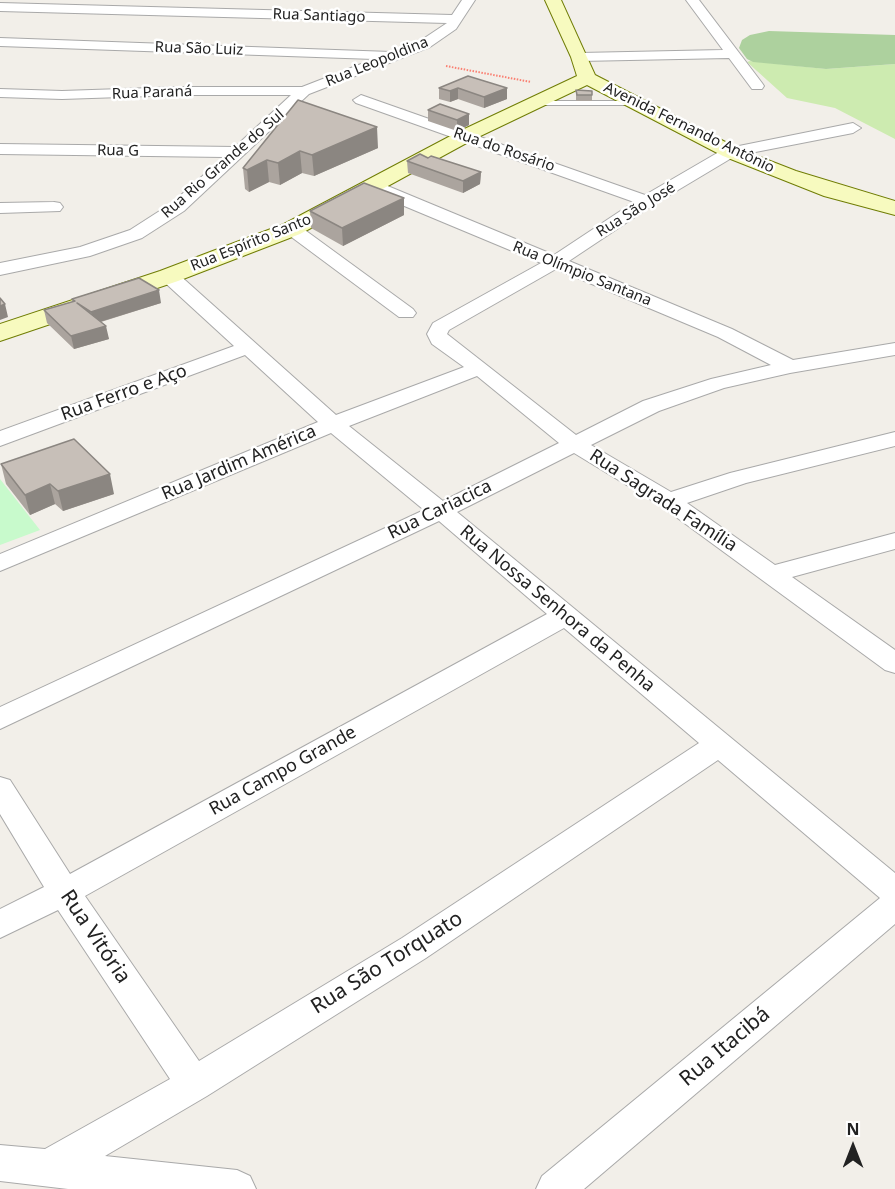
<!DOCTYPE html>
<meta charset="utf-8">
<style>
body{margin:0}
#map{position:relative;width:895px;height:1189px;overflow:hidden;background:#f2efe9;font-family:"Noto Sans",sans-serif}
canvas{display:block}
.north{position:absolute;left:823px;top:1117px;width:60px;height:60px;-webkit-text-stroke:4px #fff;paint-order:stroke;rotate:0deg;font-size:16px;font-weight:700;line-height:24px;text-align:center;color:#222}
.north::after{content:'';display:block;margin:auto;width:21px;height:27px;background:#222;clip-path:polygon(50% 0,100% 100%,50% 72%,0 100%)}
</style>
<div id="map">
<canvas width="895" height="1189"></canvas>
<div class="north">N</div>
</div>
<script>
const context = document.querySelector('canvas').getContext('2d');
context.lineJoin = 'round';
function fill(path, color) { context.fillStyle = color; context.fill(path, 'evenodd'); }
const toPath = rows => new Path2D(rows.map(r => 'M' + r).join(''));
function stroke(path, color, width, dash) { context.strokeStyle = color; context.lineWidth = width; context.lineCap = dash ? 'butt' : 'round'; context.setLineDash(dash || []); context.stroke(path); }
function drawText(font, color, halo, rows, align = 'center') {
  context.font = font + ' "Noto Sans",sans-serif'; context.lineWidth = 5; context.setLineDash([]); context.textBaseline = 'middle'; context.strokeStyle = halo; context.fillStyle = color; for (const [text, x, y, turn = 0] of rows) {
    context.save(); context.translate(x, y); context.rotate((+turn || 0) * Math.PI / 180); context.textAlign = isNaN(turn) ? turn : align; if (halo) context.strokeText(text, 0, 0); context.fillText(text, 0, 0); context.restore();
  }
}
const grass = toPath([
 [750,61,826,69,895,64,895,139,835,108,787,98,747,62]
]);
const forest = toPath([
 [769,31,895,35,895,64,826,69,753,62,747,59,739,48,742,40,750,35]
]);
const park = toPath([
 [0,479,40,530,0,545]
]);
const path = toPath([
 [446,66,531,82]
]);
const lane = toPath([
 [530,101,635,101,639,103,635,105,530,105,530,101]
]);
const street = toPath([
 [462,0,475,0,456,29,430,47,309,94,184,211,142,238,90,256,0,275,0,263,80,247,130,230,172,203,224,157,0,154,0,144,235,147,291,95,181,95,62,99,0,97,0,89,62,91,181,87,302,87,374,59,0,46,0,38,391,52,420,41,447,23,0,11,0,3,452,15,462,0],
 [686,0,699,0,762,83,764,86,762,89,752,89,729,58,580,61,573,57,580,53,723,50,686,0],
 [361,95,645,195,724,149,853,123,861,128,853,133,735,156,653,205,569,261,732,329,793,360,895,343,895,355,790,373,724,388,659,411,591,445,671,492,730,473,895,432,895,446,746,483,687,503,775,565,895,533,895,549,792,577,895,650,895,673,885,670,661,506,574,453,457,512,895,873,895,924,584,1189,536,1189,542,1176,880,898,718,760,426,958,207,1096,105,1156,237,1170,250,1176,256,1189,68,1189,0,1181,0,1145,45,1149,170,1079,58,910,0,938,0,909,44,887,0,814,0,777,10,780,70,874,547,614,439,521,0,729,0,707,424,510,331,433,0,571,0,554,318,422,245,355,0,446,0,431,234,346,162,280,160,276,162,272,176,272,336,415,464,367,432,344,427,334,433,323,541,263,366,190,364,186,366,182,378,182,554,255,634,202,356,103,353,100,361,95],
 [556,269,718,337,771,365,711,379,643,401,576,435,447,334,449,330,556,269],
 [477,376,559,443,443,501,349,426,477,376],
 [564,628,699,743,402,938,199,1061,85,896,564,628],
 [54,202,60,203,63,207,60,211,0,213,0,203,54,202],
 [292,224,298,225,413,309,416,313,413,317,399,317,286,233,283,229,286,225,292,224]
]);
const secondary = toPath([
 [545,0,561,0,595,75,737,148,796,171,895,201,895,215,824,196,723,156,587,85,472,140,300,234,178,281,0,341,0,324,160,271,284,224,458,132,577,76,571,57,545,0]
]);
const wall = toPath([
 [468,76,507,99,484,108,458,99,450,102,439,99,439,88],
 [576,90,592,95,592,101,576,101],
 [298,100,378,148,314,176,302,173,280,185,269,182,249,192,245,189,243,168],
 [440,104,469,125,457,131,428,121,428,110],
 [428,158,481,172,480,184,463,193,408,173,407,161],
 [310,211,404,215,343,246,311,228],
 [72,299,161,303,101,322,109,339,74,349,47,323,44,310,72,302],
 [1,464,114,494,63,511,55,504,30,515,6,484]
]);
const shadedWall = toPath([
 [458,88,458,99,450,102,450,91],
 [507,88,507,99,484,108,484,97],
 [469,114,469,125,457,131,457,120],
 [377,127,378,148,314,176,312,155],
 [300,151,302,173,280,185,278,163],
 [267,160,269,182,249,192,247,170],
 [481,172,480,184,463,193,463,181],
 [404,198,404,215,343,246,342,228],
 [159,290,161,303,93,324,91,312],
 [5,304,8,317,0,320,0,306],
 [106,326,109,339,74,349,71,336],
 [110,474,114,494,63,511,58,491],
 [50,484,55,504,30,515,25,495]
]);
const building = toPath([
 [468,76,507,88,484,97,458,88,450,91,439,88,468,76],
 [576,90,592,91,592,95,577,95,576,90],
 [298,100,377,127,312,155,300,151,278,163,267,160,247,170,243,168,298,100],
 [440,104,469,114,457,120,428,110,440,104],
 [420,154,428,158,431,156,481,172,463,181,407,161,420,154],
 [364,183,404,198,342,228,310,211,364,183],
 [139,278,159,290,91,312,77,303,106,326,71,336,44,310,75,301,72,299,139,278],
 [0,298,5,304,0,306,0,298],
 [74,439,110,474,58,491,50,484,25,495,1,464,74,439]
]);
const farStreetnames = [
 ["Rua Santiago",319,16,2],
 ["Rua São Luiz",199,49,2],
 ["Rua Leopoldina",377,62,-22],
 ["Rua Paraná",152,93,-2],
 ["Avenida Fernando Antônio",689,128,26],
 ["Rua do Rosário",504,150,19],
 ["Rua G",118,151,1],
 ["Rua Rio Grande do Sul",223,164,-41],
 ["Rua São José",636,210,-32],
 ["Rua Espírito Santo",251,243,-22],
 ["Rua Olímpio Santana",582,274,22]
];
const streetNames = [
 ["Rua Ferro e Aço",124,393,-20],
 ["Rua Jardim América",239,463,-23],
 ["Rua Sagrada Família",663,501,33],
 ["Rua Cariacica",440,510,-26],
 ["Rua Nossa Senhora da Penha",557,609,40],
 ["Rua Campo Grande",283,771,-29]
];
const nearStreetnames = [
 ["Rua Vitória",95,937,56],
 ["Rua São Torquato",387,963,-32],
 ["Rua Itacibá",725,1047,-40]
];
fill(grass, '#cdebb0');
fill(forest, '#add19e');
fill(park, '#c8facc');
stroke(lane, '#a9a9a9', 2);
stroke(street, '#a9a9a9', 2);
stroke(secondary, '#707d05', 2);
stroke(path, '#fa8072', 2, [1.5, 1.5]);
fill(lane, '#fff');
fill(street, '#fff');
fill(secondary, '#f7fabf');
fill(wall, '#aba49e');
fill(shadedWall, '#8b8681');
fill(building, '#c7bfb8');
stroke(building, '#8b8681', 1.5);
drawText('15px', '#222', '#fff', farStreetnames);
drawText('18px', '#222', '#fff', streetNames);
drawText('21px', '#222', '#fff', nearStreetnames);
</script>
